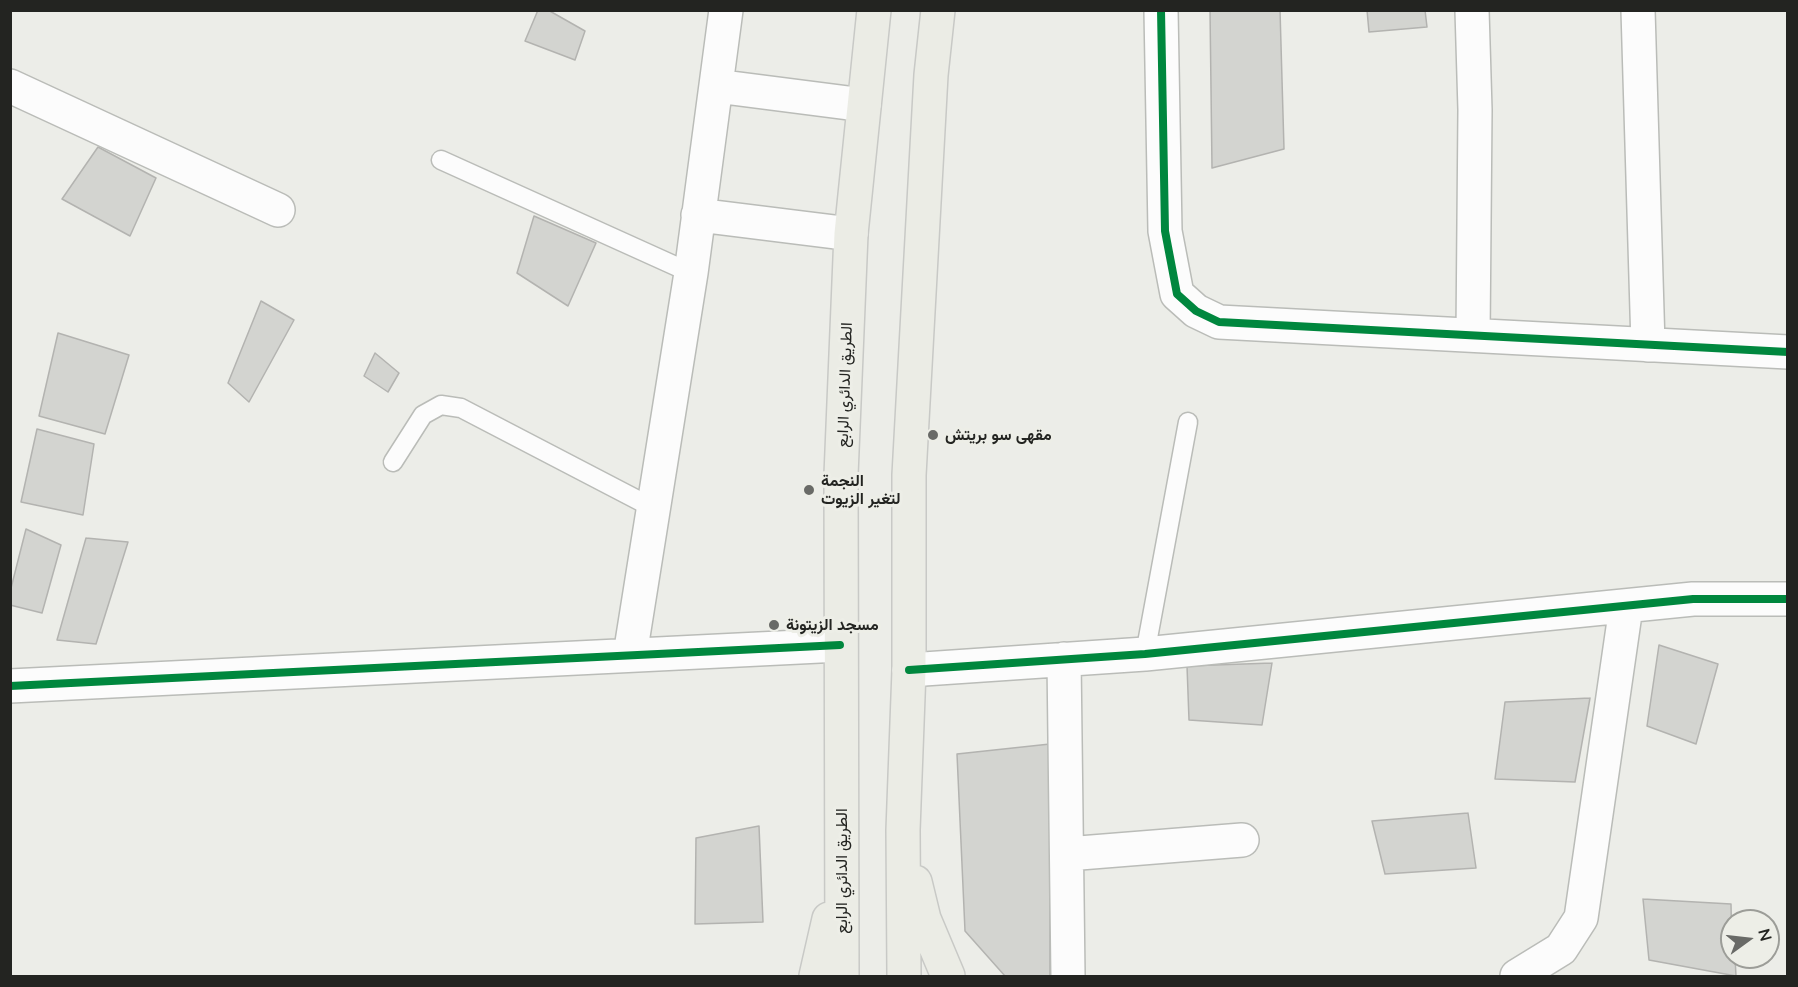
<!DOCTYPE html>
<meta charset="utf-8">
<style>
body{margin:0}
#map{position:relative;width:1798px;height:987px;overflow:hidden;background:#ecede8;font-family:Mulish,sans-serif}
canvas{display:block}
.frame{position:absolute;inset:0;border:12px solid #232421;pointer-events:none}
.north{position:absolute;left:1720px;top:909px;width:60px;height:60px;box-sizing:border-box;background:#edeee7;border:2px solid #9c9d98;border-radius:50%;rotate:75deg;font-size:16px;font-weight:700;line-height:24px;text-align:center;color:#232421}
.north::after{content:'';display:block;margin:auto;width:21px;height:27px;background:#696a67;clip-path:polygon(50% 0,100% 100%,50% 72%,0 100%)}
</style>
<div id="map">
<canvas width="1798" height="987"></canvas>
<div class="frame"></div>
<div class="north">N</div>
</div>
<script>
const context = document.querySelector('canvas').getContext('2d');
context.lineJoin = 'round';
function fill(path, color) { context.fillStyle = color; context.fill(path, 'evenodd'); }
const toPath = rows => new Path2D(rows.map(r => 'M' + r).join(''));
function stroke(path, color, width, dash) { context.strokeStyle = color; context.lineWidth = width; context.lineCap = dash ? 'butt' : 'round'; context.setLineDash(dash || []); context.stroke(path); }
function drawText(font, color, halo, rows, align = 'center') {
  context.font = font + ' Mulish,Vazirmatn,sans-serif'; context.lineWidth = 6; context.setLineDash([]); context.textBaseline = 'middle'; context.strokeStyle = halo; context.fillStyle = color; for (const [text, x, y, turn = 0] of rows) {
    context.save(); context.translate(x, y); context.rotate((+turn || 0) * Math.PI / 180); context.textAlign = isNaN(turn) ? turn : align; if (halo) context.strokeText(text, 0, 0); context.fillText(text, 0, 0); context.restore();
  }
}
const building = toPath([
 [538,10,548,10,585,31,575,60,525,41,538,10],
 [1210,10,1280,10,1284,149,1212,168,1210,10],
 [1367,10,1425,10,1427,27,1369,32,1367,10],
 [98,147,156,178,130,236,62,199,98,147],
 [534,216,596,243,568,306,517,273,534,216],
 [261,301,294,320,249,402,228,383,261,301],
 [58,333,129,355,105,434,39,416,58,333],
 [375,353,399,373,388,392,364,376,375,353],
 [37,429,94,444,83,515,21,502,37,429],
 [26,529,61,545,42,613,10,605,10,592,26,529],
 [86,538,128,542,96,644,57,640,86,538],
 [1659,645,1718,664,1696,744,1647,726,1659,645],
 [1272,663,1262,725,1189,720,1187,666,1272,663],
 [1590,698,1575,782,1495,779,1505,702,1590,698],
 [1050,744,1050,976,1005,976,965,931,957,754,1050,744],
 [1468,813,1476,868,1385,874,1372,821,1468,813],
 [759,826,763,922,695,924,696,838,759,826],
 [1643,899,1731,904,1732,957,1735,957,1736,976,1649,960,1643,899]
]);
const lane = toPath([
 [441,160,691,273],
 [393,462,423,415,441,405,461,408,655,509],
 [1145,654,1188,422]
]);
const street = toPath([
 [1161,10,1165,231,1177,294,1196,311,1219,322,1788,352],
 [1472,10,1475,110,1473,335],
 [1638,10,1648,345],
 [10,86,278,210],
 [716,86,864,105],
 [698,215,851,234],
 [630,655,691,273,726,10],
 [1064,659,1068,976],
 [909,670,1145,654,1693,599,1788,599],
 [10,686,840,645],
 [1067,854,1242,840],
 [1517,976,1561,949,1581,918,1626,607]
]);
const primary = toPath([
 [915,882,924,919,948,976],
 [816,976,829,919],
 [842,976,841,475,851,234,874,10],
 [904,976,903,830,909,670,909,475,931,75,938,10]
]);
const cycleway = toPath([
 [1161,10,1165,231,1177,294,1196,311,1219,322,1788,352],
 [909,670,1145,654,1693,599,1788,599],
 [10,686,840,645]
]);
const markers = [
 [933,435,6,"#696a67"],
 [809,490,6,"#696a67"],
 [774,625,6,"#696a67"]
];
const streetNames = [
 ["الطريق الدائري الرابع",845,385,-88],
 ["الطريق الدائري الرابع",842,871,-90]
];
const poiNames = [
 ["مقهى سو بريتش",945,435],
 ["النجمة",821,481],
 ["لتغير الزيوت",821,499],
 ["مسجد الزيتونة",786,625]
];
fill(building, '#d3d4d0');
stroke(building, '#b3b3b0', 1.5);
stroke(lane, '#babcb8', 21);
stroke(street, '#babcb8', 36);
stroke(primary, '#c8c9c6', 36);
stroke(lane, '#fcfcfc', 18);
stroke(street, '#fcfcfc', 33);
stroke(primary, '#ebece5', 33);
stroke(cycleway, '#00873e', 8);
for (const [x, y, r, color] of markers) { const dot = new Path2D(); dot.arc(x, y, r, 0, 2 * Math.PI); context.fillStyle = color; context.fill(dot); stroke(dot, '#edeee7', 2); }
drawText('16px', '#232421', '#edeee7', streetNames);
drawText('bold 16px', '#232421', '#edeee7', poiNames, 'left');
</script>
